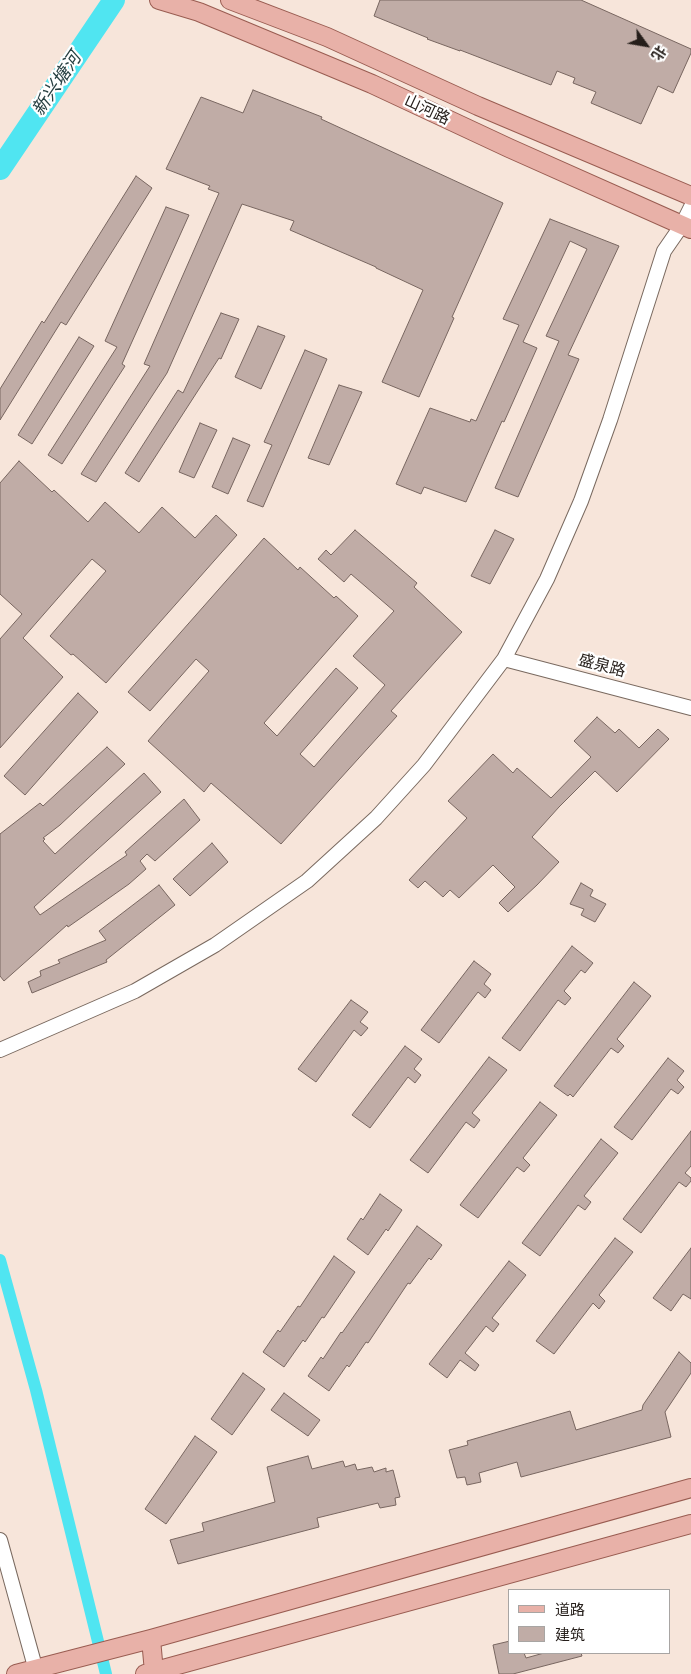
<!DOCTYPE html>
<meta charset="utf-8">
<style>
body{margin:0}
#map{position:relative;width:691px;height:1674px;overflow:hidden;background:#f7e5da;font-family:Cabin,"Noto Sans SC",sans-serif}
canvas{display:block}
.legend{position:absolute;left:508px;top:1589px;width:162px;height:65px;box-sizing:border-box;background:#fff;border:1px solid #a8a5a3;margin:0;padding:6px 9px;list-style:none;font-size:15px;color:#251e1a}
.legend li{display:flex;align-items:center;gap:10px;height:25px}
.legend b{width:25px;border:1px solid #a8a5a3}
.north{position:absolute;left:621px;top:20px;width:50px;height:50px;-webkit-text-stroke:4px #fff;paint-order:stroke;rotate:122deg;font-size:14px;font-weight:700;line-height:20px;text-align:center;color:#251e1a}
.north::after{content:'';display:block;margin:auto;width:18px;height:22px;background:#251e1a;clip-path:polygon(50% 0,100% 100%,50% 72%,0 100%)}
</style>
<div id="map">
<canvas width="691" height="1674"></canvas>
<ul class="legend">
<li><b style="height:6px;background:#e8b1a8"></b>道路</li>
<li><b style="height:14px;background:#c0aca6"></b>建筑</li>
</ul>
<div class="north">北</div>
</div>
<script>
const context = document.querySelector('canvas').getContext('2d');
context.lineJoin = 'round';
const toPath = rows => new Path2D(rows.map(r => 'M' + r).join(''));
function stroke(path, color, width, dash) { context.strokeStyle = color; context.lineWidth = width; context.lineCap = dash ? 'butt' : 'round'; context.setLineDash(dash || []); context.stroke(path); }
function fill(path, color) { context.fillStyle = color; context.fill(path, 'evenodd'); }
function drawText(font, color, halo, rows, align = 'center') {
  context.font = font + ' Cabin,"Noto Sans SC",sans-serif'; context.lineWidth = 4.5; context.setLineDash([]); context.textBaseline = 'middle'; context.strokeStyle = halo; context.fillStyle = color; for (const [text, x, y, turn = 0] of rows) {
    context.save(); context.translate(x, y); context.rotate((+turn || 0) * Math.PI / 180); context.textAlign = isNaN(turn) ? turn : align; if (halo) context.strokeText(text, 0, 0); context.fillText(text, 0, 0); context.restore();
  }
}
const canal = toPath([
 [0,1260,36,1390,106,1674]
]);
const river = toPath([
 [0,169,114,0]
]);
const building = toPath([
 [380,0,581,0,691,49,691,53,673,93,658,86,641,124,591,103,596,92,573,83,575,78,557,71,551,85,460,50,460,51,427,39,428,38,374,16,380,0],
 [253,90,322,117,321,119,503,203,452,317,454,318,419,397,382,382,423,290,376,268,376,267,290,230,294,221,242,204,167,373,96,482,81,474,150,366,144,364,219,193,208,189,210,186,166,169,201,97,243,113,253,90],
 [136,176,152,188,66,325,61,322,0,420,0,389,42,321,44,323,136,176],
 [166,207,189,215,122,364,125,366,62,464,48,455,117,347,105,341,166,207],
 [550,219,619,246,568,355,579,359,518,497,495,488,559,341,546,336,587,249,570,241,523,342,537,348,504,422,502,421,466,502,424,487,421,494,396,484,430,408,470,422,471,419,476,421,519,325,503,319,550,219],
 [221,313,239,319,221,359,219,358,139,482,125,473,178,390,183,393,221,313],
 [258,326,285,336,261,389,235,377,258,326],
 [79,337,94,346,32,444,18,435,79,337],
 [305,350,327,359,263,507,247,501,272,445,264,442,305,350],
 [339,385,362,392,329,465,308,458,339,385],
 [200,423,217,430,194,478,179,472,200,423],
 [233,438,250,445,228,494,212,487,233,438],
 [19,461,52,492,54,490,88,522,105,502,139,533,162,507,195,538,216,515,237,535,106,683,73,654,71,655,50,636,106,571,92,559,23,638,63,677,0,748,0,639,22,614,0,594,0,483,19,461],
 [355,530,417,583,414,587,462,632,391,711,397,716,281,844,211,783,204,792,148,741,209,671,196,659,150,711,128,692,264,538,298,570,300,567,334,598,336,596,358,616,264,723,277,736,336,668,358,688,300,754,314,767,385,685,353,656,394,611,351,574,344,582,318,559,326,550,331,555,355,530],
 [495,530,514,539,490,584,471,576,495,530],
 [78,693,98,712,25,795,4,776,78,693],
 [597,717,615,733,619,729,639,748,658,729,669,739,617,792,595,771,559,807,532,837,559,862,537,885,508,912,499,903,515,887,493,865,459,898,450,890,443,897,425,881,418,888,409,880,467,818,448,801,493,754,513,773,517,768,551,798,591,757,574,741,597,717],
 [107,747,125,764,60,825,43,838,45,839,43,841,55,854,144,773,161,792,34,907,40,915,127,855,125,852,184,799,200,820,155,861,147,854,140,861,146,869,129,884,68,927,67,925,4,981,0,976,0,834,40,803,43,806,107,747],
 [212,843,228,862,190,896,173,879,212,843],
 [581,883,593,890,590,896,606,904,595,922,581,915,584,909,570,904,581,883],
 [159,885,175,905,106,960,107,962,32,993,28,982,41,976,40,971,60,963,58,960,106,940,99,931,159,885],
 [572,946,593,963,585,973,581,970,564,991,571,998,565,1005,558,1000,520,1051,502,1038,572,946],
 [474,961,491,974,484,984,491,990,485,998,478,992,439,1043,421,1030,474,961],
 [634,982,651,996,617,1039,624,1046,618,1053,611,1048,573,1097,570,1094,568,1096,554,1086,634,982],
 [351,1000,368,1012,360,1022,368,1028,361,1036,354,1030,316,1082,298,1069,351,1000],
 [405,1046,422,1059,414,1069,421,1075,415,1083,408,1077,370,1128,352,1115,405,1046],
 [489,1057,507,1070,472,1113,480,1120,474,1128,466,1122,428,1173,410,1160,489,1057],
 [668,1058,684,1071,677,1080,684,1087,678,1094,671,1089,632,1140,614,1127,668,1058],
 [540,1102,557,1115,523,1158,530,1165,524,1172,517,1167,478,1218,460,1205,540,1102],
 [691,1131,691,1166,685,1173,691,1178,691,1181,686,1187,679,1182,641,1233,623,1219,691,1131],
 [601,1139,618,1153,584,1196,591,1202,585,1210,578,1205,540,1256,522,1243,601,1139],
 [380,1194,402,1210,388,1231,386,1229,368,1255,347,1239,361,1218,363,1220,380,1194],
 [417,1226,442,1245,431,1260,429,1258,410,1284,408,1283,368,1343,366,1342,349,1367,347,1365,329,1391,308,1376,321,1357,323,1359,341,1332,342,1333,417,1226],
 [615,1238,633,1252,599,1295,605,1301,599,1309,593,1303,554,1354,536,1341,615,1238],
 [691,1248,691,1299,683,1294,671,1311,653,1298,691,1248],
 [334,1256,355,1272,324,1318,322,1317,305,1342,303,1340,284,1367,263,1352,278,1330,280,1332,298,1306,300,1307,334,1256],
 [509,1261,526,1275,492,1318,499,1324,493,1332,486,1326,465,1353,479,1365,475,1371,460,1360,447,1378,429,1364,509,1261],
 [679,1352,691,1363,691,1373,665,1412,671,1437,521,1477,517,1462,479,1473,481,1482,467,1485,465,1477,457,1478,449,1450,468,1445,467,1441,570,1411,576,1430,642,1410,643,1405,679,1352],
 [243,1373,265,1389,232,1435,211,1419,243,1373],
 [284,1393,320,1420,308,1436,271,1410,284,1393],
 [195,1436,217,1452,166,1524,145,1509,195,1436],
 [308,1456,312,1469,343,1461,345,1467,355,1464,357,1470,372,1467,374,1472,386,1468,386,1472,393,1470,400,1497,395,1498,396,1505,380,1508,378,1503,317,1518,319,1527,178,1564,170,1540,204,1531,202,1523,275,1502,267,1467,308,1456],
 [510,1641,510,1653,524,1653,526,1658,544,1653,581,1653,582,1656,513,1674,499,1674,493,1645,510,1641]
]);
const minor = toPath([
 [504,659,691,708],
 [0,1050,135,991,215,945,307,881,376,818,424,765,504,659,547,579,581,501,610,420,664,251,682,225,691,207],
 [0,1540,37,1674]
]);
const major = toPath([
 [159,0,199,12,372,84,509,148,691,229],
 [230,0,327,37,478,106,691,196],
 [151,1639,154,1672],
 [16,1674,151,1639,691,1488],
 [145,1674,691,1524]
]);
const streetNames = [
 ["山河路",427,110,25],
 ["盛泉路",602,666,15]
];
const waterNames = [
 ["新兴塘河",57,84,-56]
];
stroke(canal, '#50e5f1', 12);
stroke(river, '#50e5f1', 22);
fill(building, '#c0aca6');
stroke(building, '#786660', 1);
stroke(minor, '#79695f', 16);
stroke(major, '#995c51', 20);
stroke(minor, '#fff', 14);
stroke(major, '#e8b1a8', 18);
drawText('16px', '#251e1a', '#fff', streetNames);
drawText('italic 18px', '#274042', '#fff', waterNames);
</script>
